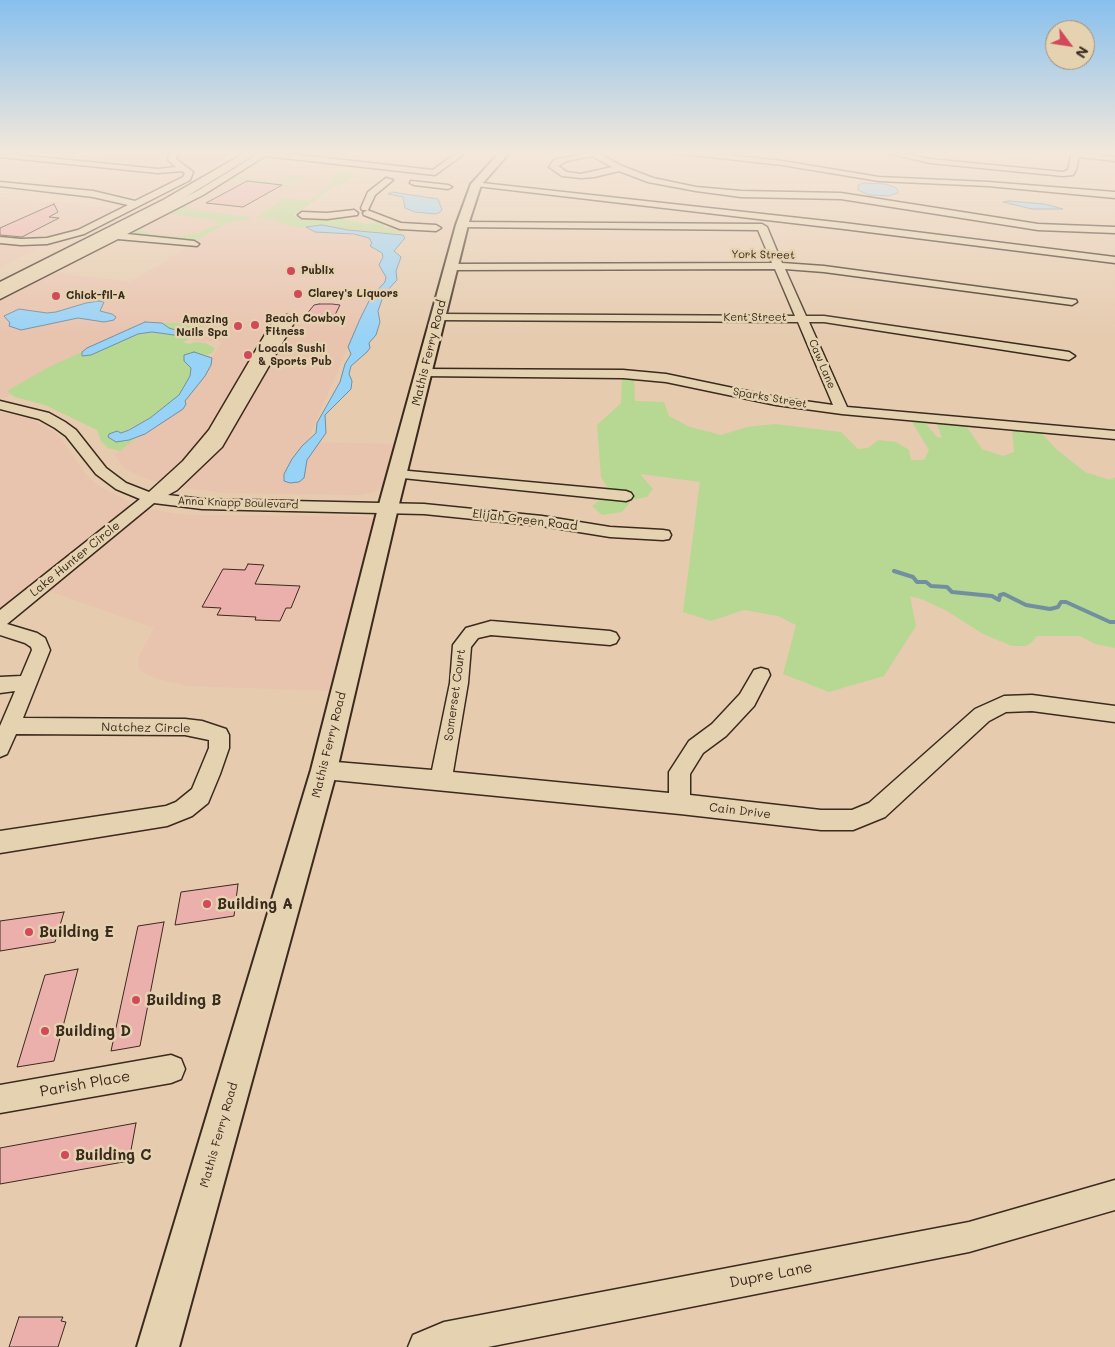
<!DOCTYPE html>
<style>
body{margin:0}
#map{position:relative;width:1115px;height:1347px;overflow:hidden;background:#e6cbaf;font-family:Mali,sans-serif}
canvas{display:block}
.north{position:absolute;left:1045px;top:20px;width:50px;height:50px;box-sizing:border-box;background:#e5d2b0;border:1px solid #a18f76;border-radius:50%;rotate:121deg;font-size:14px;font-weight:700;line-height:20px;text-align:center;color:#3b2a1e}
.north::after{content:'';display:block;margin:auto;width:18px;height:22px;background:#d1495b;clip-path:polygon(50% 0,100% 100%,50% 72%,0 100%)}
</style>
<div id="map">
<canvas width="1115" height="1347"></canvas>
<div class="north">N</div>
</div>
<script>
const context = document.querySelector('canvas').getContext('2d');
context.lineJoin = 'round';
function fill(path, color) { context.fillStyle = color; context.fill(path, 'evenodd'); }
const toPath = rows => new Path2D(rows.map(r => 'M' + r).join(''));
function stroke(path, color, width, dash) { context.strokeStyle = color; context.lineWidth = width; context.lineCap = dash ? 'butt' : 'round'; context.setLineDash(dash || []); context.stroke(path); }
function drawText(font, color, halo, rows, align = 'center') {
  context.font = font + ' Mali,sans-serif'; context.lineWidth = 5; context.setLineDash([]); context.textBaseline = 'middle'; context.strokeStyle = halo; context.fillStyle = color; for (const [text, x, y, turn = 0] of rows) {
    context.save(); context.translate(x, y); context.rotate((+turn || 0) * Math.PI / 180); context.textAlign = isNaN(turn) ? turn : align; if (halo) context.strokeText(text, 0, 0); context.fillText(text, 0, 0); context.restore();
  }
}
const built = toPath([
 [112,151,172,151,165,157,166,162,182,173,182,176,144,197,37,185],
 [186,151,210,151,232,154,207,170,193,169,181,160,178,157],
 [275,151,341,151,333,156,312,156],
 [255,162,319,169,352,175,280,220,369,238,392,276,360,319,307,442,397,444,387,484,374,492,360,495,223,493,187,488,150,480,125,469,115,455,184,399,222,342,192,341,205,324,74,357,0,401,0,296,48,272,130,282,193,244,118,236],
 [0,197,117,208,120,210,73,232,33,240,21,240,0,237],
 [0,243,35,244,41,247,0,268],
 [0,412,29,418,58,434,84,472,97,485,130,502,128,508,119,516,0,613],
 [148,509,184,515,365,516,376,521,331,691,188,686,154,678,140,670,138,658,154,628,46,590,140,513]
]);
const green = toPath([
 [949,151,1035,151,1031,161],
 [257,162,356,174,356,176,340,186,333,187,293,216,329,220,343,217,346,220,366,224,379,222,383,223,384,227,405,231,400,233,387,233,315,226,302,228,276,222,278,220,256,218,284,199,211,190,309,201,325,190,292,186,289,188,280,187,281,185,231,179,238,175,236,177,327,189,333,185,327,184,330,181,306,178,295,183,284,180,287,177,266,173,252,173,252,171,240,173,246,170,328,180,339,173,262,163,251,169,247,168],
 [183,206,188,207,185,209,251,217,247,220,228,222,199,239,192,241,130,234,138,229,151,234,182,236,201,232,211,226,221,225,216,223,218,221,172,214,165,215],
 [162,323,206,323,195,336,183,342,189,344,195,342,205,343,215,348,212,353,207,355,196,353,184,361,191,368,190,376,179,395,150,418,121,433,124,442,136,438,120,451,108,448,101,441,97,430,45,405,15,397,7,391,49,367,82,352,82,356,91,355,138,334,152,332,181,336,186,331,169,328],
 [622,376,634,377,635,401,664,402,669,416,690,427,721,435,747,427,775,424,841,432,858,449,868,448,878,440,896,442,909,450,911,460,924,460,929,450,912,422,923,420,937,437,942,438,936,422,944,415,953,415,965,424,982,449,1003,456,1014,452,1012,430,1020,422,1040,431,1055,448,1085,472,1110,480,1115,477,1115,648,1095,644,1080,636,1037,636,1031,643,1026,646,1012,646,983,634,947,611,924,600,910,596,916,626,884,676,829,692,783,674,796,625,778,616,744,610,711,621,683,612,700,482,640,474,653,489,647,497,632,500,622,512,602,515,592,506,610,492,601,477,597,425,621,403]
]);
const water = toPath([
 [863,183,885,184,895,187,898,190,898,193,889,196,869,195,858,190,858,185,863,183],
 [392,192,438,199,442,210,440,212,436,214,415,212,405,208,403,197,388,194,392,192],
 [1009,201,1044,204,1063,209,1032,209,1003,202,1009,201],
 [322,225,348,230,403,235,405,238,394,251,401,257,396,271,397,280,384,294,378,311,380,322,376,335,369,343,370,348,367,352,351,366,349,374,352,381,351,389,325,415,326,433,307,460,304,478,299,482,290,483,284,481,284,474,292,459,302,446,316,433,317,423,340,382,345,364,351,354,348,347,360,319,371,297,385,282,386,277,379,265,383,257,382,253,370,246,372,243,369,238,354,234,315,232,306,227,322,225],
 [99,301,104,302,100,311,112,314,116,317,114,320,104,322,78,318,21,330,9,326,10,323,4,316,19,309,47,313,56,312,86,303,99,301],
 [145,322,162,323,169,328,189,334,181,336,152,332,138,334,91,355,82,356,82,352,87,348,145,322],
 [194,352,212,358,211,365,205,376,185,401,186,404,183,409,145,434,129,440,116,442,108,437,109,434,117,431,121,433,129,430,150,418,179,395,190,376,191,368,184,361,184,355,194,352]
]);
const stream = toPath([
 [894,571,913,577,917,582,926,582,931,586,947,587,952,592,992,596,999,600,1000,595,1004,594,1026,605,1050,609,1058,607,1061,602,1066,602,1110,622,1115,622]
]);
const building = toPath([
 [247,181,282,185,243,207,206,203,247,181],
 [54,204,58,212,49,217,59,218,22,237,0,235,0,228,54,204],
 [319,304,332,304,340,305,335,315,306,315,314,305,319,304],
 [248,564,264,565,255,584,300,586,291,608,286,608,280,621,255,620,256,617,217,615,221,608,202,607,223,569,245,570,248,564],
 [238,884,234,916,175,925,181,892,238,884],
 [64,912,55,942,0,951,0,921,64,912],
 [164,922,140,1046,111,1051,138,926,164,922],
 [78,969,54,1061,17,1067,45,975,78,969],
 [136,1123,129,1161,0,1184,0,1148,136,1123],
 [19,1317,63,1317,61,1321,66,1322,58,1347,9,1347,19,1317]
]);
const minor = toPath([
 [174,151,183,151,177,156,176,159,193,172,190,180,84,234,47,244,21,245,0,243,0,237,21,239,47,238,78,230,128,205,93,197,0,186,0,182,93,191,135,201,183,177,185,173,182,171,158,173,0,157,0,153,158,169,176,167,168,160,169,155,174,151],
 [234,151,257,151,258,152,254,154,238,153,234,151],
 [263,151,433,170,459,151,468,151,435,175,265,156,203,195,127,234,194,241,199,244,197,246,118,239,0,299,0,292,197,191,263,151],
 [584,151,604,151,604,154,600,154,622,166,653,178,696,187,741,191,841,193,1038,224,1115,227,1115,233,1038,230,841,199,741,197,696,191,648,182,619,171,594,177,581,178,562,176,549,167,554,160,586,153,584,151],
 [592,156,612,167,581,174,567,172,558,166,567,161,592,156],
 [670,151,693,151,782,161,879,177,988,182,1115,192,1115,198,988,186,879,181,782,165,674,153,670,151],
 [878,151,892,151,930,159,1063,172,1068,170,1072,151,1115,157,1115,161,1079,157,1076,170,1073,175,1063,176,930,163,878,151],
 [386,178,393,180,375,195,368,210,362,210,361,208,368,192,386,178],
 [411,181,448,185,452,187,448,189,414,185,410,183,411,181],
 [473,182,844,223,1115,257,1115,263,844,229,476,186,473,186,473,182],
 [354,210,358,213,357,215,327,219,302,218,298,215,302,212,327,213,354,210],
 [367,210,401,223,436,225,441,228,436,231,400,229,364,215,363,213,367,210],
 [462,222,762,224,767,227,782,263,824,266,1076,300,1077,302,1072,305,824,272,785,269,806,316,824,316,1069,352,1075,356,1069,360,824,322,809,322,847,407,1115,431,1115,439,842,414,776,405,666,382,623,378,420,376,418,373,424,369,623,370,666,374,776,397,833,405,798,322,439,320,433,317,439,314,795,316,775,269,451,270,446,267,451,264,772,263,758,230,459,227,457,225,462,222],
 [287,315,291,316,295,321,222,447,177,490,168,495,202,499,424,504,542,516,610,527,663,530,669,531,671,535,669,539,663,540,610,537,542,526,424,514,202,509,154,503,7,624,37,633,45,638,50,650,23,718,185,719,202,721,226,729,229,735,229,748,220,774,208,803,192,816,167,826,0,853,0,831,166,806,176,802,192,789,209,748,209,740,185,735,16,734,7,754,0,757,0,726,15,691,0,693,0,677,21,676,32,650,31,647,25,643,0,635,0,610,140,499,116,489,96,474,66,436,55,428,39,419,0,409,0,401,49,413,65,422,76,430,106,468,126,483,149,492,183,461,209,430,273,321,287,315],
 [398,470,626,491,631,493,633,496,631,499,626,501,393,477,391,474,393,471,398,470],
 [491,621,610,631,616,633,619,638,616,643,610,645,491,635,478,638,471,647,468,683,453,772,669,793,669,772,689,741,712,724,740,694,754,670,761,668,768,670,770,675,754,706,726,736,703,753,690,774,690,795,821,810,852,810,869,803,975,709,1004,696,1032,695,1115,706,1115,722,1032,711,1006,712,989,721,885,817,853,830,821,830,680,814,324,779,317,776,314,770,317,764,324,761,432,770,450,683,453,645,466,628,491,621],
 [171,1055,181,1059,185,1069,181,1079,171,1083,0,1113,0,1085,171,1055],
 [1115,1180,1115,1210,969,1252,488,1347,408,1347,413,1335,444,1322,969,1222,1115,1180]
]);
const major = toPath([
 [501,151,511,151,481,185,468,225,398,508,337,770,179,1347,137,1347,311,770,378,508,456,225,471,184,501,151]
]);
const highway = toPath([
 [248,151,261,151,171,206,0,293,0,282,163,200,248,151]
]);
const markers = [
 [291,271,5,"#d1495b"],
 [298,294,5,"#d1495b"],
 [56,296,5,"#d1495b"],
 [255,325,5,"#d1495b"],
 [238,326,5,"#d1495b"],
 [248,355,5,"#d1495b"],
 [207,904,5,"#d1495b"],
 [29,932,5,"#d1495b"],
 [136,1000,5,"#d1495b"],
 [45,1031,5,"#d1495b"],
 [65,1155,5,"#d1495b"]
];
const farStreetnames = [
 ["York Street",763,255,1],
 ["Kent Street",755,318],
 ["Caw Lane",822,364,67],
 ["Sparks Street",770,398,10],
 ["Anna Knapp Boulevard",238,503,2]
];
const farPoinames = [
 ["Publix",301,271],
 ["Clarey's Liquors",308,294],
 ["Chick-fil-A",66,296],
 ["Beach Cowboy",265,319],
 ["Fitness",265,332],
 ["Amazing",228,320,"right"],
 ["Nails Spa",228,333,"right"],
 ["Locals Sushi",258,349],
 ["& Sports Pub",258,362]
];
const streetNames = [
 ["Mathis Ferry Road",429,353,-76],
 ["Elijah Green Road",525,520,7],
 ["Lake Hunter Circle",75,559,-39],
 ["Somerset Court",455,695,-82],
 ["Natchez Circle",146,728,1],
 ["Mathis Ferry Road",329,745,-76],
 ["Cain Drive",740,811,7],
 ["Mathis Ferry Road",219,1135,-74]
];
const nearPoinames = [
 ["Building A",217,904],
 ["Building E",39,932],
 ["Building B",146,1000],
 ["Building D",55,1031],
 ["Building C",75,1155]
];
const nearStreetnames = [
 ["Parish Place",85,1084,-10],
 ["Dupre Lane",771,1275,-11]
];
fill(built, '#e8c3ae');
fill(green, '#b7d892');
fill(water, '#97d2f7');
stroke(water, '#728fa0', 1);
stroke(stream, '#728fa0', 4);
fill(building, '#ebb0ac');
stroke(building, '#3b2a1e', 1);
stroke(minor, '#3b2a1e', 3);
stroke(major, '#3b2a1e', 4);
stroke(highway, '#3b2a1e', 3);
fill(minor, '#e5d2b0');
fill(major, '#e5d2b0');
fill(highway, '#e5d2b0');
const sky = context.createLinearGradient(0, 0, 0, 339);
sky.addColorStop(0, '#87c0ee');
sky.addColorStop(0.45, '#f4e8db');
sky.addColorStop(1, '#f4e8db00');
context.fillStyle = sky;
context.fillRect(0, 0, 1115, 339);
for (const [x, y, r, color] of markers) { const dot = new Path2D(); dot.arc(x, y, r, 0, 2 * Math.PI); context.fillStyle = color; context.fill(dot); stroke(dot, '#e5d2b0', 2); }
drawText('11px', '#3b2a1e', '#e5d2b0', farStreetnames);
drawText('bold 11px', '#3b2a1e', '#e5d2b0', farPoinames, 'left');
drawText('12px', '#3b2a1e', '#e5d2b0', streetNames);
drawText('bold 15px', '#3b2a1e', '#e5d2b0', nearPoinames, 'left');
drawText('15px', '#3b2a1e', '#e5d2b0', nearStreetnames);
</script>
